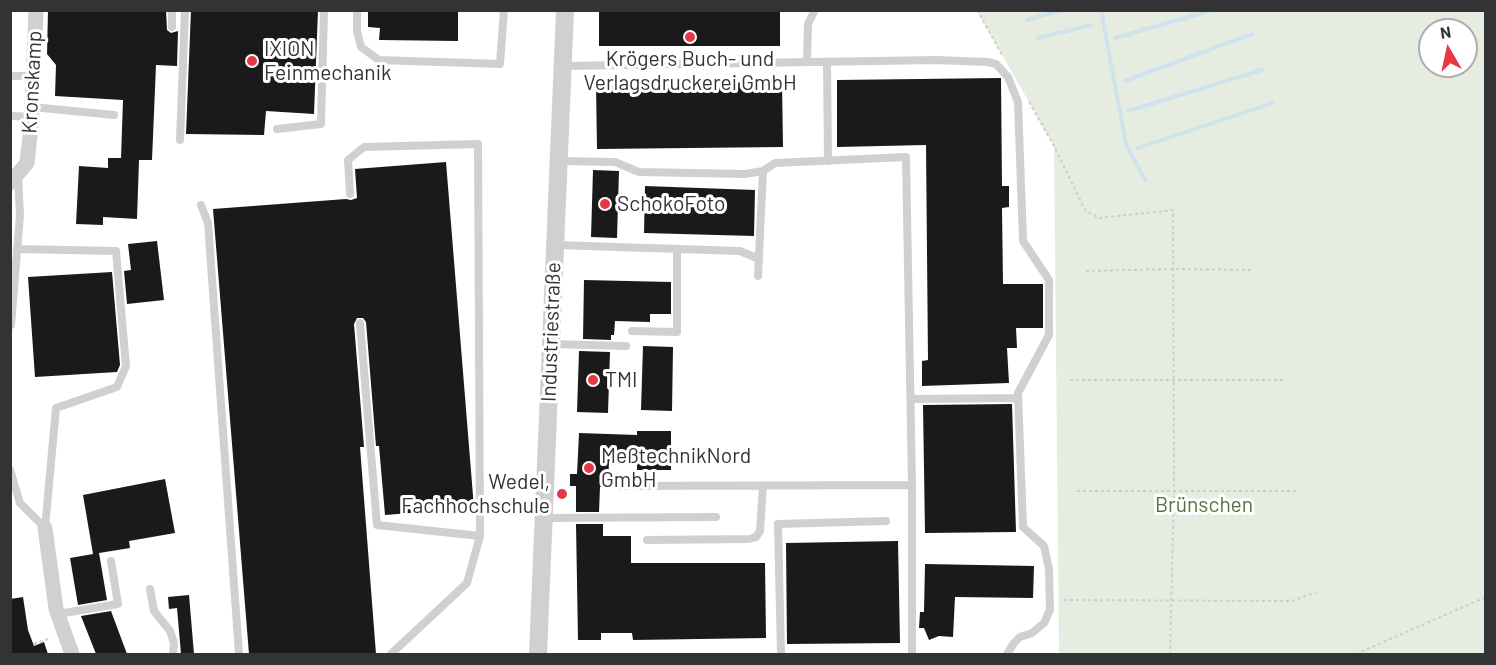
<!DOCTYPE html>
<meta charset="utf-8">
<style>
body{margin:0}
#map{position:relative;width:1496px;height:665px;overflow:hidden;background:#fff;font-family:Barlow,sans-serif}
canvas{display:block}
.frame{position:absolute;inset:0;border:12px solid #333;pointer-events:none}
.north{position:absolute;left:1418px;top:18px;width:60px;height:60px;box-sizing:border-box;background:#fff;border:2px solid #adadad;border-radius:50%;rotate:351deg;font-size:16px;font-weight:700;line-height:24px;text-align:center;color:#333}
.north::after{content:'';display:block;margin:auto;width:21px;height:27px;background:#e63946;clip-path:polygon(50% 0,100% 100%,50% 72%,0 100%)}
</style>
<div id="map">
<canvas width="1496" height="665"></canvas>
<div class="frame"></div>
<div class="north">N</div>
</div>
<script>
const context = document.querySelector('canvas').getContext('2d');
context.lineJoin = 'round';
function fill(path, color) { context.fillStyle = color; context.fill(path, 'evenodd'); }
const toPath = rows => new Path2D(rows.map(r => 'M' + r).join(''));
function stroke(path, color, width, dash) { context.strokeStyle = color; context.lineWidth = width; context.lineCap = dash ? 'butt' : 'round'; context.setLineDash(dash || []); context.stroke(path); }
function drawText(font, color, halo, rows, align = 'center') {
  context.font = font + ' Barlow,sans-serif'; context.lineWidth = 6; context.setLineDash([]); context.textBaseline = 'middle'; context.strokeStyle = halo; context.fillStyle = color; for (const [text, x, y, turn = 0] of rows) {
    context.save(); context.translate(x, y); context.rotate((+turn || 0) * Math.PI / 180); context.textAlign = isNaN(turn) ? turn : align; if (halo) context.strokeText(text, 0, 0); context.fillText(text, 0, 0); context.restore();
  }
}
const green = toPath([
 [977,11,1485,11,1485,654,1059,654,1054,146],
 [1430,30,1466,30,1466,66,1430,66]
]);
const stream = toPath([
 [1101,10,1126,144,1145,180],
 [1027,20,1062,10],
 [1038,38,1092,25],
 [1115,38,1213,10],
 [1125,81,1252,34],
 [1128,111,1262,70],
 [1138,148,1273,103]
]);
const building = toPath([
 [48,10,166,10,167,30,171,33,178,31,177,66,156,65,152,160,139,160,137,219,103,217,103,225,76,224,79,166,108,168,108,158,121,158,123,100,55,96,56,65,47,54],
 [191,10,318,10,314,114,266,111,264,135,186,134],
 [368,10,458,10,458,41,379,40,380,28,368,27],
 [599,10,780,10,780,46,599,46],
 [1001,78,1002,186,1009,186,1009,207,1002,208,1003,284,1043,284,1043,328,1016,328,1017,348,1007,348,1009,383,922,386,922,361,928,360,926,145,837,147,837,80],
 [782,82,783,147,597,149,596,84],
 [446,162,474,508,385,515,379,446,376,446,366,322,363,318,357,318,354,324,364,447,360,447,376,654,249,654,213,209,346,199,351,200,357,198,355,169],
 [593,170,619,171,617,238,591,237],
 [645,186,755,190,754,236,644,233],
 [157,241,164,300,127,304,124,271,131,270,128,244],
 [112,272,120,365,117,372,35,377,28,277],
 [584,280,671,282,671,314,650,314,650,322,615,321,614,335,611,335,611,340,583,339],
 [643,346,673,347,672,411,641,410],
 [579,351,610,352,608,413,577,412],
 [1012,404,1016,532,925,533,923,405],
 [637,431,671,431,671,470,637,470,637,463,609,461,608,487,600,487,599,512,576,512,576,486,570,486,570,474,577,474,579,433,637,435],
 [165,479,175,533,129,541,130,548,99,553,107,600,78,605,70,558,93,554,83,495],
 [576,524,603,524,603,536,631,536,631,563,765,563,766,638,633,640,632,633,601,633,601,640,578,640],
 [898,541,900,643,787,644,786,543],
 [925,564,1034,566,1033,598,955,597,953,637,939,636,929,640,924,628,919,628,920,612,924,612],
 [189,595,194,654,181,654,177,608,169,609,168,597],
 [23,597,28,630,34,646,44,642,48,654,10,654,10,599],
 [111,611,127,654,96,654,81,616]
]);
const path = toPath([
 [977,10,1002,55],
 [1029,102,1054,146,1085,210,1099,218,1173,210,1174,491,1170,654],
 [1086,271,1173,269,1251,270],
 [1070,380,1286,380],
 [1077,491,1299,491],
 [1064,600,1292,601,1316,592],
 [34,644,51,638],
 [1356,654,1486,597]
]);
const service = toPath([
 [357,10,357,31,361,47,379,60,500,64,504,10],
 [172,27,172,10],
 [807,62,808,24,815,10],
 [827,62,828,161],
 [564,66,936,60,988,62,996,64,1008,77,1018,102,1023,241,1049,280,1049,335,1018,393,1023,527,1044,546,1049,569,1050,610,1044,623,1032,633,1020,637,1014,643,1007,654],
 [10,76,33,76],
 [32,107,114,115],
 [10,116,31,117],
 [277,129,321,124,324,10],
 [180,140,185,10],
 [560,161,615,162,639,172,745,174,763,171],
 [350,194,348,160,364,147,478,144,480,536,467,583,391,654],
 [201,205,208,223,239,654],
 [556,245,740,251,759,259],
 [17,249,116,251,126,366,117,387,56,408,45,528],
 [758,276,763,171,775,163,906,157,912,485,912,654],
 [360,323,377,525,480,536],
 [11,325,20,215,18,175],
 [632,331,677,332,677,249],
 [552,344,626,346],
 [911,399,1018,398],
 [10,470,20,503,45,528],
 [618,486,912,485],
 [544,518,716,517],
 [647,540,749,539,756,537,760,531,763,486],
 [150,589,154,611,170,631,174,643,173,654],
 [58,614,118,604,111,561],
 [781,654,778,524,886,521]
]);
const minor = toPath([
 [10,183,27,163,31,128,36,10],
 [45,528,56,609,72,654]
]);
const tertiary = toPath([
 [538,654,565,10]
]);
const markers = [
 [690,37,6,"#e63946"],
 [252,61,6,"#e63946"],
 [605,204,6,"#e63946"],
 [593,380,6,"#e63946"],
 [589,468,6,"#e63946"],
 [562,494,6,"#e63946"]
];
const poiNames = [
 ["IXION",264,49],
 ["Feinmechanik",264,73],
 ["Krögers Buch- und",690,59,"center"],
 ["Verlagsdruckerei GmbH",690,83,"center"],
 ["SchokoFoto",617,204],
 ["TMI",605,380],
 ["MeßtechnikNord",601,456],
 ["GmbH",601,480],
 ["Wedel,",550,482,"right"],
 ["Fachhochschule",550,506,"right"]
];
const streetNames = [
 ["Kronskamp",32,82,-87],
 ["Industriestraße",551,332,-88]
];
const parkNames = [
 ["Brünschen",1204,505]
];
fill(green, '#e6ecdf');
stroke(stream, '#cfe2ee', 4);
fill(building, '#1a1a1a');
stroke(path, '#cdcdcd', 2, [3, 3]);
stroke(service, '#d0d0d0', 8);
stroke(minor, '#d0d0d0', 15);
stroke(tertiary, '#d0d0d0', 18);
for (const [x, y, r, color] of markers) { const dot = new Path2D(); dot.arc(x, y, r, 0, 2 * Math.PI); context.fillStyle = color; context.fill(dot); stroke(dot, '#fff', 2); }
drawText('21px', '#333', '#fff', poiNames, 'left');
drawText('21px', '#333', '#fff', streetNames);
drawText('21px', '#56703f', '#fff', parkNames);
</script>
